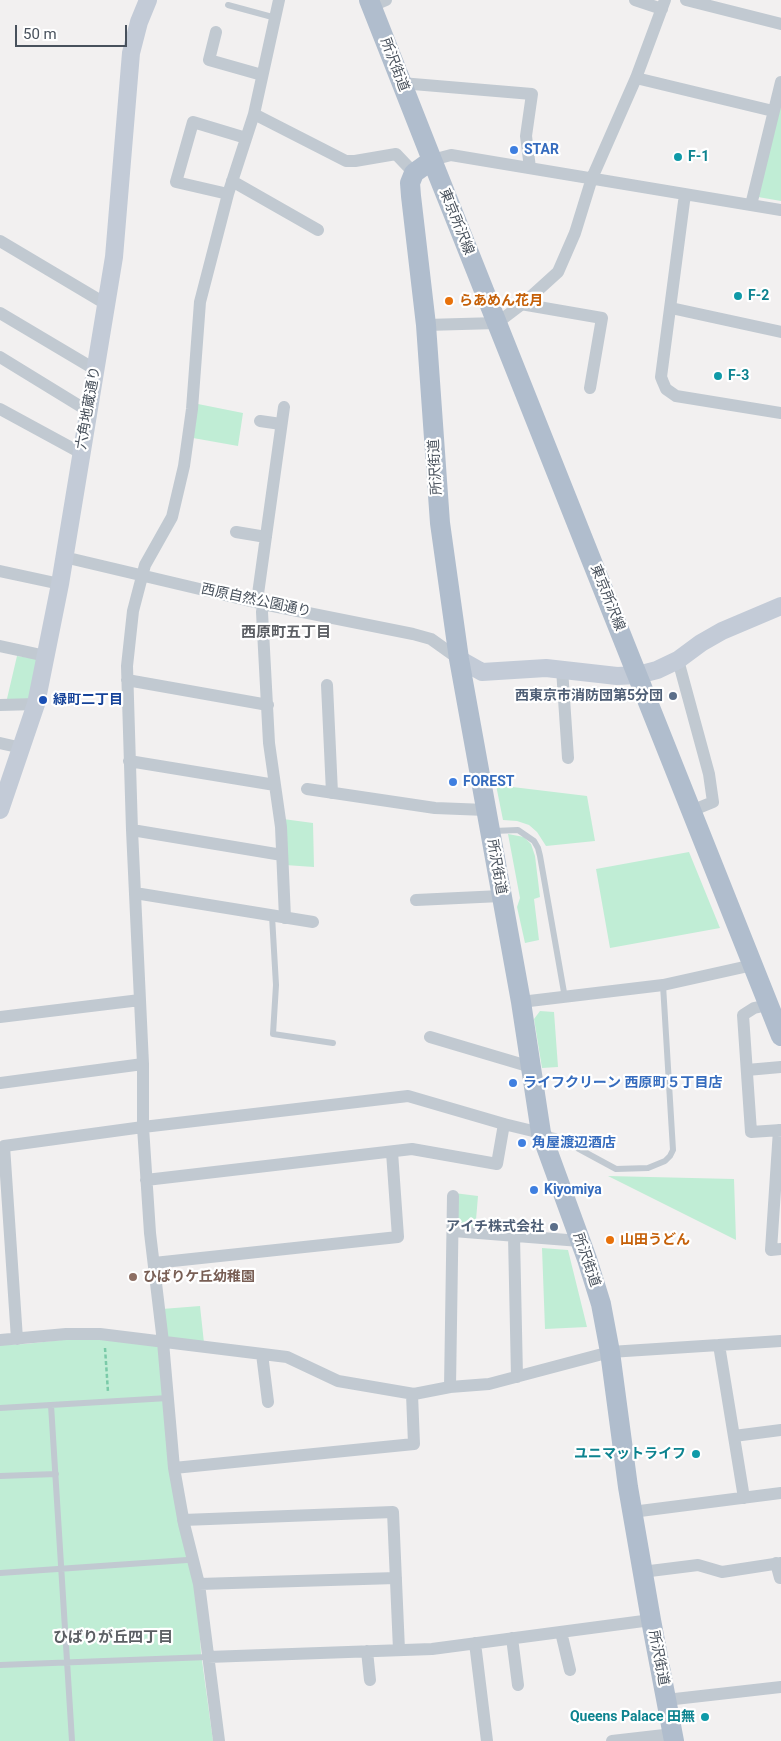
<!DOCTYPE html>
<meta charset="utf-8">
<style>
body{margin:0}
#map{position:relative;width:781px;height:1741px;overflow:hidden;background:#f2f0f0;font-family:Roboto,sans-serif}
canvas{display:block}
.scale{position:absolute;left:15px;top:25px;width:112px;height:22px;box-sizing:border-box;border:2px solid #48515c;border-top:0;padding-left:6px;font-size:15px;line-height:18px;white-space:nowrap;color:#48515c;-webkit-text-stroke:4px #fff;paint-order:stroke}
</style>
<div id="map">
<canvas width="781" height="1741"></canvas>
<div class="scale">50 m</div>
</div>
<script>
const context = document.querySelector('canvas').getContext('2d');
context.lineJoin = 'round';
function fill(path, color) { context.fillStyle = color; context.fill(path, 'evenodd'); }
const toPath = rows => new Path2D(rows.map(r => 'M' + r).join(''));
function stroke(path, color, width, dash) { context.strokeStyle = color; context.lineWidth = width; context.lineCap = dash ? 'butt' : 'round'; context.setLineDash(dash || []); context.stroke(path); }
function drawText(font, color, halo, rows, align = 'center') {
  context.font = font + ' Roboto,"Noto Sans JP",sans-serif'; context.lineWidth = 4.5; context.setLineDash([]); context.textBaseline = 'middle'; context.strokeStyle = halo; context.fillStyle = color; for (const [text, x, y, turn = 0] of rows) {
    context.save(); context.translate(x, y); context.rotate((+turn || 0) * Math.PI / 180); context.textAlign = isNaN(turn) ? turn : align; if (halo) context.strokeText(text, 0, 0); context.fillText(text, 0, 0); context.restore();
  }
}
const green = toPath([
 [781,101,781,201,758,197],
 [198,404,243,413,238,446,193,438],
 [17,656,38,659,30,707,6,703],
 [496,785,587,796,595,841,546,846,537,832,529,825,517,821,503,820],
 [283,819,313,823,314,867,285,865],
 [508,834,524,837,531,844,535,856,540,897,534,899,539,940,525,943,517,907,520,898],
 [689,852,720,928,610,948,596,869],
 [540,1011,554,1012,558,1067,542,1068,534,1019],
 [608,1176,734,1179,736,1240],
 [454,1193,478,1196,475,1232,454,1230],
 [542,1248,568,1250,587,1327,545,1329],
 [200,1306,204,1343,167,1340,162,1309],
 [70,1339,98,1339,159,1345,197,1599,201,1653,213,1741,0,1741,0,1345,25,1344]
]);
const path = toPath([
 [105,1348,108,1392]
]);
const lane = toPath([
 [228,5,276,18],
 [494,831,518,830,534,841,538,848,540,856,565,998],
 [272,916,276,985,273,1034,333,1043],
 [545,1134,555,1136,616,1169,648,1168,665,1161,670,1156,673,1150,663,985],
 [51,1405,72,1741],
 [0,1408,168,1398],
 [0,1476,56,1474],
 [0,1573,187,1560],
 [0,1665,208,1657]
]);
const street = toPath([
 [635,0,662,9],
 [686,0,781,24],
 [372,6,386,0],
 [216,32,209,60,262,75],
 [636,78,773,111],
 [401,83,532,94,526,136,530,168],
 [254,114,346,161,355,161,396,154,414,173],
 [432,160,451,155,781,210],
 [232,181,318,230],
 [228,194,176,182,193,122,246,138],
 [685,194,661,377,663,382,666,389,676,396,781,413],
 [751,205,781,82],
 [0,241,106,304],
 [521,304,602,318,590,388],
 [671,308,781,332],
 [0,313,96,370],
 [426,325,497,323,526,301,558,272,575,233,592,178,636,78,665,0],
 [0,357,88,411],
 [0,409,81,453],
 [260,421,281,424],
 [236,532,266,537],
 [64,557,263,604,413,634,431,639,459,659],
 [0,571,60,584],
 [257,601,284,407],
 [263,604,262,612,269,743,281,827,285,918],
 [0,646,46,656],
 [678,660,709,774,713,802,691,811],
 [562,669,568,758],
 [127,680,268,705],
 [327,685,332,793],
 [0,705,36,704],
 [0,743,22,748],
 [129,761,275,785],
 [307,789,435,808,486,810],
 [132,830,282,855],
 [135,893,313,922],
 [416,900,501,896],
 [521,1002,663,985,753,965],
 [768,1005,754,1008,743,1015,751,1132,781,1130],
 [0,1017,140,1000],
 [430,1037,531,1067],
 [747,1070,781,1067],
 [0,1083,143,1064],
 [779,1130,771,1250,781,1249],
 [146,1180,412,1149,497,1164,504,1124],
 [453,1231,580,1241],
 [514,1236,517,1377],
 [154,1263,398,1237,392,1152],
 [17,1339,4,1146,143,1127,408,1096,504,1124,541,1133],
 [0,1340,66,1334,100,1334,287,1357,338,1381,414,1394,450,1387,489,1384,610,1352,781,1341],
 [719,1345,744,1498],
 [262,1354,268,1402],
 [450,1387,453,1196],
 [734,1436,781,1430],
 [174,1468,414,1444,412,1394],
 [632,1512,781,1493],
 [183,1520,393,1512,399,1650],
 [776,1563,780,1578],
 [642,1572,698,1565,722,1572,781,1563],
 [199,1584,396,1578],
 [561,1632,570,1670],
 [512,1638,518,1685],
 [475,1643,487,1741],
 [367,1651,370,1680],
 [208,1657,432,1649,651,1620],
 [666,1700,781,1687],
 [219,1741,199,1584,184,1524,174,1468,163,1342,150,1233,143,1127,143,1064,132,830,127,666,133,611,145,565,172,517,184,466,192,409,200,302,228,194,254,114,279,0],
 [612,1741,673,1734]
]);
const secondary = toPath([
 [459,659,482,672,546,668,617,676,638,675,657,670,678,660,701,643,722,631,781,606],
 [0,810,36,704,60,584,114,257,131,53,139,22,148,0]
]);
const primary = toPath([
 [369,0,432,160,414,173,410,183,411,196,426,325,440,523,459,659,521,1002,541,1133,587,1259,601,1304,610,1352,628,1487,651,1620,674,1741],
 [432,160,781,1036]
]);
const markers = [
 [514,150,5,"#3f7fe0"],
 [678,157,5,"#0f9aa8"],
 [738,296,5,"#0f9aa8"],
 [449,301,5,"#e8710a"],
 [718,376,5,"#0f9aa8"],
 [673,696,5,"#5c6f8a"],
 [43,700,5,"#1a4fb4"],
 [453,782,5,"#3f7fe0"],
 [513,1083,5,"#3f7fe0"],
 [522,1143,5,"#3f7fe0"],
 [534,1190,5,"#3f7fe0"],
 [554,1227,5,"#5c6f8a"],
 [610,1240,5,"#e8710a"],
 [133,1277,5,"#8d6e63"],
 [696,1454,5,"#0f9aa8"],
 [705,1717,5,"#0f9aa8"]
];
const streetNames = [
 ["所沢街道",394,65,69],
 ["東京所沢線",456,222,68],
 ["六角地蔵通り",89,408,-80],
 ["所沢街道",436,467,-93],
 ["東京所沢線",607,598,68],
 ["西原自然公園通り",256,601,12],
 ["所沢街道",496,867,80],
 ["所沢街道",586,1260,71],
 ["所沢街道",658,1658,79]
];
const shopNames = [
 ["STAR",524,150],
 ["FOREST",463,782],
 ["ライフクリーン 西原町５丁目店",523,1083],
 ["角屋渡辺酒店",532,1143],
 ["Kiyomiya",544,1190]
];
const cultureNames = [
 ["F-1",688,157],
 ["F-2",748,296],
 ["F-3",728,376],
 ["ユニマットライフ",686,1454,"right"],
 ["Queens Palace 田無",695,1717,"right"]
];
const foodNames = [
 ["らあめん花月",459,301],
 ["山田うどん",620,1240]
];
const serviceNames = [
 ["西東京市消防団第5分団",663,696],
 ["アイチ株式会社",544,1227]
];
const transitNames = [
 ["緑町二丁目",53,700]
];
const educationNames = [
 ["ひばりケ丘幼稚園",143,1277]
];
const neighbourhoodNames = [
 ["西原町五丁目",286,633],
 ["ひばりが丘四丁目",113,1638]
];
fill(green, '#c0edd5');
stroke(path, '#7acaa8', 2.5, [4, 2.5]);
stroke(lane, '#c1c9d1', 6);
stroke(street, '#c1c9d1', 12);
stroke(secondary, '#c3cbd7', 18);
stroke(primary, '#b0bdcd', 20);
for (const [x, y, r, color] of markers) { const dot = new Path2D(); dot.arc(x, y, r, 0, 2 * Math.PI); context.fillStyle = color; context.fill(dot); stroke(dot, '#fff', 2); }
drawText('14px', '#48515c', '#fff', streetNames);
drawText('bold 14px', '#366cbe', '#fff', shopNames, 'left');
drawText('bold 14px', '#0d838f', '#fff', cultureNames, 'left');
drawText('bold 14px', '#c56008', '#fff', foodNames, 'left');
drawText('bold 14px', '#4e5e75', '#fff', serviceNames, 'right');
drawText('bold 14px', '#164399', '#fff', transitNames, 'left');
drawText('bold 14px', '#785e54', '#fff', educationNames, 'left');
drawText('bold 15px', '#5c5f64', '#fff', neighbourhoodNames);
</script>
